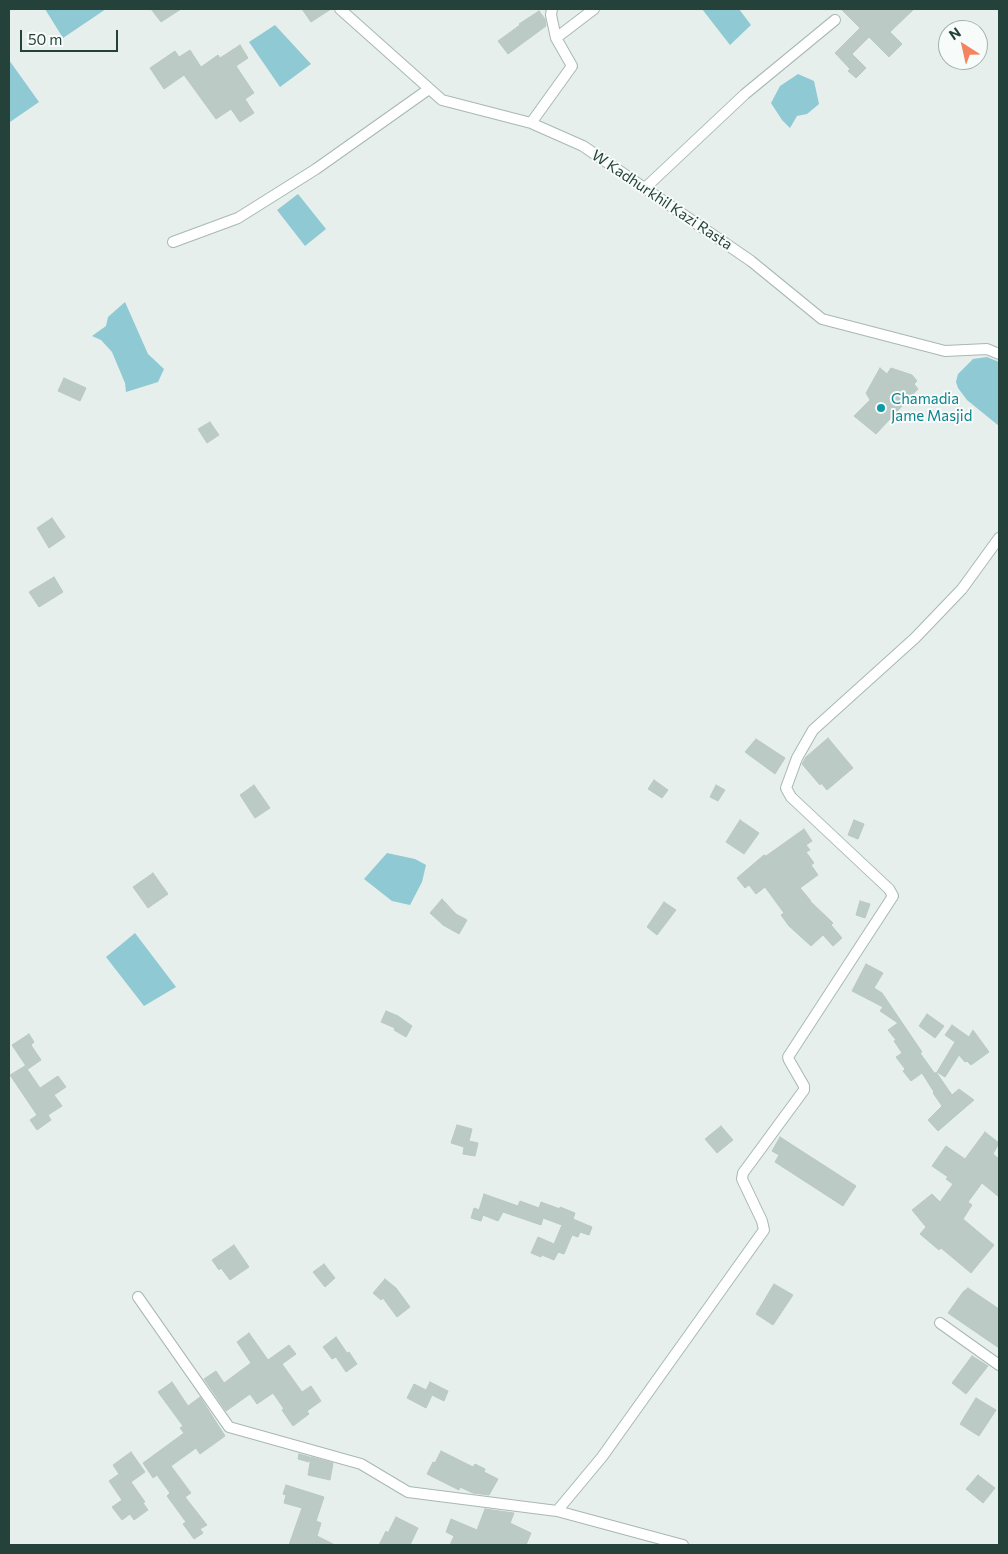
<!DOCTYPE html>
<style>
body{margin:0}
#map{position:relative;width:1008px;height:1554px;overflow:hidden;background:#e6efeb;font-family:Commissioner,sans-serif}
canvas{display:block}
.frame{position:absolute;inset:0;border:10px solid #24423a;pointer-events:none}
.north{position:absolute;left:938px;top:20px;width:50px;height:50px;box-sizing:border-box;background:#f7fbf9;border:1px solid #a3b1ad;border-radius:50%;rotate:325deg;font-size:14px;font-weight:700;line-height:20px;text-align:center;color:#24423a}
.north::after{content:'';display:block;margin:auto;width:18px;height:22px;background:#f4845f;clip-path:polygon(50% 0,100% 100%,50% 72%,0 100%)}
.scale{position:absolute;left:20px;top:30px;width:98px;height:22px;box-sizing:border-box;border:2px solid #24423a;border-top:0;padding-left:6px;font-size:15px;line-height:18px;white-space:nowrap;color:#24423a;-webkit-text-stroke:4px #f7fbf9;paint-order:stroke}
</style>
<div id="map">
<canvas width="1008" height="1554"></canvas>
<div class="frame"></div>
<div class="north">N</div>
<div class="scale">50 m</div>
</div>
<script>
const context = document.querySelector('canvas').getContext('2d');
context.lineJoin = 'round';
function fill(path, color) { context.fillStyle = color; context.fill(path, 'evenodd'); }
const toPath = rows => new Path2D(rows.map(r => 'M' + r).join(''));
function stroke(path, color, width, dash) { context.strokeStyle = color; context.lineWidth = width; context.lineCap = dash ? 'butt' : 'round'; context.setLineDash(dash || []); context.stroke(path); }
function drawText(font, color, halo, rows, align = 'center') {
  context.font = font + ' Commissioner,sans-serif'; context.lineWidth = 4; context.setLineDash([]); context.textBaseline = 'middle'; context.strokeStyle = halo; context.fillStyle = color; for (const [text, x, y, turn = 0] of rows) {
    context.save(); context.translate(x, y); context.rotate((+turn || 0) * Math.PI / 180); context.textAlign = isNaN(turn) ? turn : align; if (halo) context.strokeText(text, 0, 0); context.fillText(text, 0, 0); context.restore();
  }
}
const water = toPath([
 [45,9,106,9,63,38],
 [702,9,739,9,751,25,730,45],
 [275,25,311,64,280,87,249,42],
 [9,60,39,102,10,122,9,120],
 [798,74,814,81,819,104,807,114,797,116,790,128,782,120,771,103,780,86],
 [298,194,326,229,305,246,277,210],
 [125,302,148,354,164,369,158,382,126,392,125,383,112,352,101,340,92,336,106,326,108,317],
 [987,357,999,362,999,426,967,400,958,388,956,382,958,374,973,359],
 [387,853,415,859,426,865,422,882,410,905,392,901,364,879],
 [135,933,176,987,144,1006,106,957]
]);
const building = toPath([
 [151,9,181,9,161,22,151,9],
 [302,9,331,9,311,22,302,9],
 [841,9,914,9,890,32,902,44,889,57,869,37,852,54,866,68,856,78,848,71,850,69,835,53,860,28,841,9],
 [539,11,545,19,546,26,508,54,498,41,520,25,519,24,539,11],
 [240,45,248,58,236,66,254,93,245,99,254,113,240,122,231,109,216,119,184,75,164,89,150,68,175,51,179,57,190,50,201,67,218,55,220,58,240,45],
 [880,368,887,374,891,368,912,375,917,381,914,384,918,389,876,434,854,416,870,400,866,393,880,368],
 [64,378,86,388,80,401,58,391,64,378],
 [210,422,219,435,207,443,198,429,210,422],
 [52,518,65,537,49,548,37,528,52,518],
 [54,577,63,592,39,607,29,592,54,577],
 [828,738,853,768,827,790,821,783,820,785,802,764,806,757,828,738],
 [756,739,785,758,775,774,745,752,756,739],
 [654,780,668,790,662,798,648,789,654,780],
 [254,785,270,808,255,818,240,795,254,785],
 [716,785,725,790,718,801,710,797,716,785],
 [740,820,759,833,744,854,726,842,740,820],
 [854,820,864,824,858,839,848,835,854,820],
 [804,829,812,841,806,845,810,850,806,852,814,863,811,865,818,875,800,888,811,901,810,901,833,923,831,925,842,938,833,946,823,935,811,946,789,926,781,915,784,913,765,887,756,894,749,885,745,888,737,878,764,855,766,856,804,829],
 [153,873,168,894,148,908,133,887,153,873],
 [442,899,456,914,467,920,459,934,443,925,430,913,442,899],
 [860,901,870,904,865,918,856,915,860,901],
 [664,902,676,910,657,935,647,927,664,902],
 [866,964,883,973,874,988,882,993,922,1052,920,1053,935,1074,936,1072,952,1095,959,1089,974,1100,938,1131,928,1120,942,1106,933,1093,934,1092,922,1073,911,1081,903,1071,905,1069,896,1057,902,1053,894,1041,896,1040,888,1030,898,1023,880,1011,883,1007,852,991,866,964],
 [386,1011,398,1016,412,1026,406,1037,394,1030,395,1028,381,1022,386,1011],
 [927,1014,944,1026,935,1038,919,1026,927,1014],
 [952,1025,969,1037,973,1030,989,1052,971,1065,967,1061,965,1062,959,1055,945,1077,937,1072,955,1042,945,1035,952,1025],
 [29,1034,34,1042,31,1045,41,1060,28,1069,12,1045,29,1034],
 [25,1066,40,1088,58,1076,66,1087,54,1095,62,1106,48,1115,51,1120,37,1130,30,1120,37,1115,10,1075,25,1066],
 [457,1125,472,1129,469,1141,478,1143,475,1156,463,1154,464,1147,451,1143,457,1125],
 [721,1126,733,1140,717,1153,705,1139,721,1126],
 [985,1132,999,1143,993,1154,999,1159,999,1197,982,1183,968,1202,972,1205,963,1219,994,1245,971,1273,941,1248,939,1250,920,1234,926,1227,912,1210,932,1194,940,1202,953,1184,946,1179,948,1177,932,1166,946,1146,965,1159,985,1132],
 [780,1137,856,1186,843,1206,775,1162,779,1155,772,1151,780,1137],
 [484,1194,518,1206,520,1201,539,1208,541,1202,560,1209,560,1207,575,1213,573,1219,592,1227,589,1235,580,1232,578,1237,572,1235,564,1254,558,1252,554,1260,542,1255,541,1257,531,1253,538,1237,554,1244,562,1225,543,1218,541,1225,503,1212,498,1221,483,1215,481,1221,471,1218,474,1208,479,1210,484,1194],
 [234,1245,249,1267,230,1280,221,1268,219,1270,212,1260,234,1245],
 [324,1264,335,1278,325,1287,313,1272,324,1264],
 [385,1279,396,1288,410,1307,397,1317,383,1298,381,1300,373,1293,385,1279],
 [774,1284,793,1295,773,1325,756,1314,774,1284],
 [968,1288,999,1309,999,1348,948,1313,963,1292,968,1288],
 [249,1333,268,1360,289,1345,296,1354,282,1364,302,1392,311,1386,321,1401,307,1411,309,1414,293,1426,282,1410,284,1409,273,1393,257,1404,250,1394,226,1411,204,1379,216,1371,224,1383,251,1363,237,1342,249,1333],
 [336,1337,347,1353,349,1352,357,1364,346,1372,336,1357,332,1359,323,1347,336,1337],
 [972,1356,988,1366,966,1394,952,1383,972,1356],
 [172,1382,188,1406,200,1397,225,1436,200,1454,196,1448,171,1466,191,1493,185,1497,207,1525,200,1529,203,1533,194,1539,183,1524,186,1522,167,1496,170,1493,157,1475,153,1478,143,1463,184,1433,180,1428,183,1426,158,1392,172,1382],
 [430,1382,448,1391,444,1401,432,1395,426,1408,407,1398,414,1384,426,1390,430,1382],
 [976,1398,996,1410,979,1436,960,1424,976,1398],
 [441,1451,473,1467,475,1464,485,1469,484,1472,498,1479,489,1495,473,1493,460,1487,459,1490,427,1474,433,1462,435,1463,441,1451],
 [131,1452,145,1472,131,1482,145,1502,143,1503,148,1510,134,1520,130,1514,122,1520,112,1507,122,1500,109,1481,119,1474,113,1465,131,1452],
 [299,1454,310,1457,309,1462,298,1459,299,1454],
 [311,1457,333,1463,330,1480,308,1475,311,1457],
 [978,1475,995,1488,983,1503,966,1489,978,1475],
 [286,1485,324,1497,316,1521,321,1523,317,1536,335,1545,289,1545,302,1508,284,1503,286,1495,283,1494,286,1485],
 [485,1509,514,1513,510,1523,531,1533,526,1545,450,1545,454,1536,446,1532,451,1519,477,1530,485,1509],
 [396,1517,418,1528,410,1545,379,1545,386,1531,388,1533,396,1517]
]);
const street = toPath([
 [340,9,442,100,531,123,583,146,751,261,822,319,945,351,987,349,999,354],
 [556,38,594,9],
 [531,123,572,66,556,38,551,15,552,9],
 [645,188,745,94,835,20],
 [173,242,238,218,316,169,429,89],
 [138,1297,229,1427,361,1464,408,1492,557,1511,683,1545],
 [940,1323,999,1365],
 [557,1511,602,1457,764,1230,762,1221,742,1179,743,1173,804,1090,804,1086,789,1060,788,1057,893,896,889,889,791,797,786,788,797,758,813,730,915,638,962,589,999,538]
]);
const markers = [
 [881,408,5,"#0f9aa8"]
];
const streetNames = [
 ["W Kadhurkhil Kazi Rasta",662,200,34]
];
const cultureNames = [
 ["Chamadia",891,399],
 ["Jame Masjid",891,416]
];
fill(water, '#8ec9d4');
fill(building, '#bbcac4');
stroke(building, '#b8c9c2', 1);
stroke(street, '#a8b8b2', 12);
stroke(street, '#fff', 10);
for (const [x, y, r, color] of markers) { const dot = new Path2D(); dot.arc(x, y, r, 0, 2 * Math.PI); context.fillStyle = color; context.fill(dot); stroke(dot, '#f7fbf9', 2); }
drawText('15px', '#24423a', '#f7fbf9', streetNames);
drawText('15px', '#0d838f', '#f7fbf9', cultureNames, 'left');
</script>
